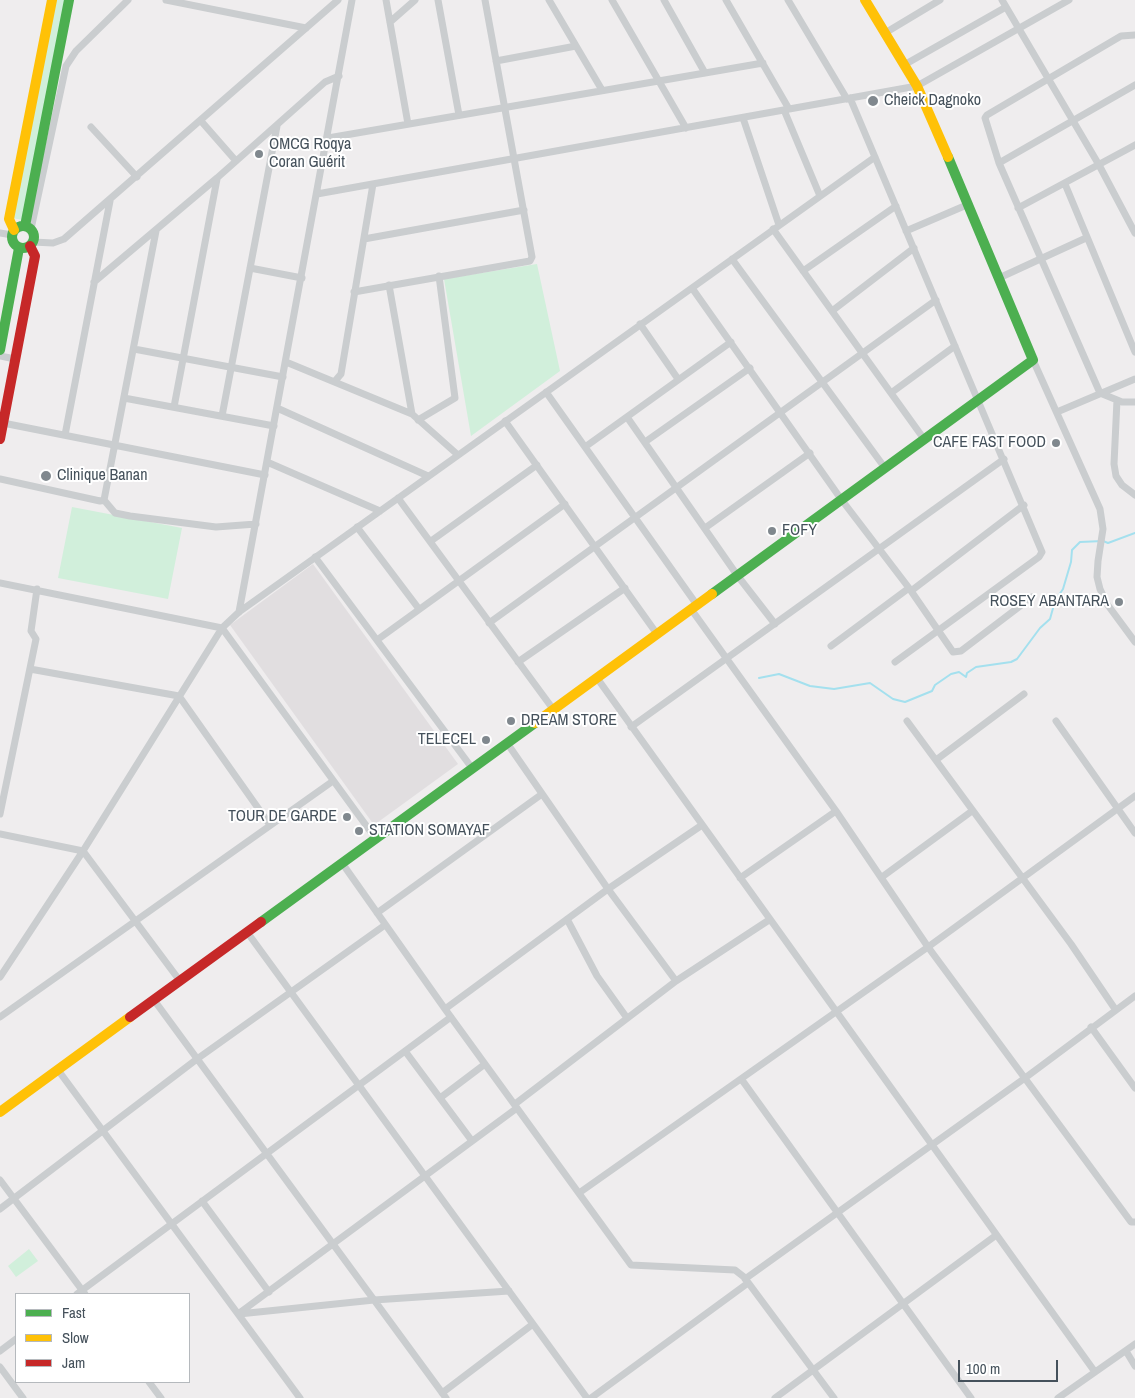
<!DOCTYPE html>
<meta charset="utf-8">
<style>
body{margin:0}
#map{position:relative;width:1135px;height:1398px;overflow:hidden;background:#efedee;font-family:"Archivo Narrow",sans-serif}
canvas{display:block}
.legend{position:absolute;left:15px;top:1293px;width:175px;height:90px;box-sizing:border-box;background:#fff;border:1px solid #b5b9bd;margin:0;padding:6px 9px;list-style:none;font-size:15px;color:#45515b}
.legend li{display:flex;align-items:center;gap:10px;height:25px}
.legend b{width:25px;border:1px solid #b5b9bd}
.scale{position:absolute;left:958px;top:1360px;width:100px;height:22px;box-sizing:border-box;border:2px solid #45515b;border-top:0;padding-left:6px;font-size:15px;line-height:18px;white-space:nowrap;color:#45515b;-webkit-text-stroke:4px #fff;paint-order:stroke}
</style>
<div id="map">
<canvas width="1135" height="1398"></canvas>
<ul class="legend">
<li><b style="height:6px;background:#4caf50"></b>Fast</li>
<li><b style="height:6px;background:#ffc107"></b>Slow</li>
<li><b style="height:6px;background:#c62828"></b>Jam</li>
</ul>
<div class="scale">100 m</div>
</div>
<script>
const context = document.querySelector('canvas').getContext('2d');
context.lineJoin = 'round';
function fill(path, color) { context.fillStyle = color; context.fill(path, 'evenodd'); }
const toPath = rows => new Path2D(rows.map(r => 'M' + r).join(''));
function stroke(path, color, width, dash) { context.strokeStyle = color; context.lineWidth = width; context.lineCap = dash ? 'butt' : 'round'; context.setLineDash(dash || []); context.stroke(path); }
function drawText(font, color, halo, rows, align = 'center') {
  context.font = font + ' "Archivo Narrow",sans-serif'; context.lineWidth = 4; context.setLineDash([]); context.textBaseline = 'middle'; context.strokeStyle = halo; context.fillStyle = color; for (const [text, x, y, turn = 0] of rows) {
    context.save(); context.translate(x, y); context.rotate((+turn || 0) * Math.PI / 180); context.textAlign = isNaN(turn) ? turn : align; if (halo) context.strokeText(text, 0, 0); context.fillText(text, 0, 0); context.restore();
  }
}
const education = toPath([
 [313,564,458,764,374,825,230,625]
]);
const green = toPath([
 [55,0,66,0,23,220,12,218],
 [537,264,560,371,471,436,444,279],
 [72,507,182,528,168,599,58,578],
 [29,1249,38,1261,16,1277,8,1266]
]);
const stream = toPath([
 [759,678,779,674,810,686,834,689,870,683,893,699,905,702,932,691,935,685,951,674,959,672,966,677,967,673,976,667,1011,662,1017,659,1040,628,1050,619,1055,601,1063,589,1071,562,1072,550,1080,542,1103,541,1108,543,1135,533]
]);
const street = toPath([
 [166,0,306,28],
 [386,0,408,124],
 [438,0,459,115],
 [549,0,602,90],
 [612,0,686,128],
 [664,0,705,73],
 [726,0,789,109],
 [788,0,847,99],
 [1002,0,1099,165,1135,233],
 [390,22,415,0],
 [885,33,940,0],
 [1135,35,1121,36,987,115,985,118,999,163,1100,393,1122,402,1135,402],
 [496,61,576,46],
 [904,65,1006,7],
 [850,98,1042,552,1039,557,895,662],
 [784,110,820,196],
 [743,118,779,225],
 [201,121,236,161],
 [91,127,137,177],
 [328,138,763,63],
 [999,163,1135,85],
 [1065,184,1135,352],
 [317,194,917,86,1069,0],
 [1018,208,1135,145],
 [31,229,66,66,76,51,128,0],
 [773,229,924,439],
 [906,231,969,204],
 [0,233,12,235],
 [364,239,524,210],
 [33,242,53,243,64,239,338,0],
 [732,259,885,468],
 [250,268,302,278],
 [803,271,896,206],
 [999,278,1086,238],
 [94,282,217,178,325,82,339,76],
 [389,285,412,414],
 [692,288,841,499,909,588,953,652,961,651,1032,597],
 [354,292,530,261,532,257,485,0],
 [832,311,914,248],
 [640,324,678,379],
 [134,349,283,377],
 [0,356,15,359],
 [1033,360,1100,509,1103,529,1098,561,1097,577,1100,589,1107,604,1135,642],
 [286,362,412,414,458,455],
 [335,381,341,374,373,184],
 [546,392,697,605],
 [891,393,955,346],
 [124,398,274,426],
 [1117,400,1114,464,1116,476,1122,485,1135,495],
 [174,407,217,179],
 [277,408,428,476],
 [1057,412,1135,379],
 [222,416,277,126],
 [627,417,737,575,775,624],
 [418,420,455,398,439,276],
 [505,421,657,634],
 [3,423,265,475],
 [65,435,110,201],
 [645,442,750,368],
 [585,447,731,342],
 [267,462,380,511],
 [0,479,100,501,104,500,156,231],
 [398,498,553,709],
 [104,500,115,513,130,516,216,527,256,524],
 [357,527,419,609],
 [705,528,810,453],
 [431,541,537,465],
 [315,557,472,768],
 [0,583,222,628,376,839],
 [911,591,1024,505],
 [691,609,836,811,928,947,1131,1222,1135,1222],
 [239,612,352,0],
 [489,623,936,300],
 [377,640,565,504],
 [831,646,909,588],
 [518,662,625,588],
 [30,669,179,696,270,825],
 [597,678,1095,1372],
 [907,721,1071,944,1115,1009],
 [1056,721,1135,833],
 [631,727,1004,459],
 [507,743,608,889,676,981],
 [936,760,1024,694],
 [0,814,36,639,31,631,37,589],
 [0,834,83,851,180,981],
 [342,863,445,1009,631,1265,735,1270,744,1277,834,1398],
 [882,877,972,811],
 [740,878,836,811],
 [377,913,542,794],
 [567,919,597,976,627,1018],
 [247,932,587,1398],
 [0,977,83,851,222,628,239,612,875,157],
 [154,1000,446,1398],
 [445,1009,608,889,702,825],
 [0,1017,333,781],
 [1091,1027,1135,1088],
 [405,1051,472,1141],
 [58,1070,300,1398],
 [742,1080,971,1398],
 [440,1098,485,1064],
 [515,1104,676,981,769,920],
 [0,1180,85,1294],
 [579,1193,928,947,1135,796],
 [202,1201,269,1292],
 [0,1209,197,1059,385,925],
 [745,1279,1025,1078,1135,996],
 [77,1294,451,1017],
 [238,1314,517,1108],
 [239,1314,374,1300,509,1291],
 [0,1351,16,1339],
 [1126,1351,1135,1366],
 [0,1367,23,1398],
 [149,1382,161,1398],
 [442,1393,533,1324],
 [591,1398,748,1283],
 [775,1398,995,1236],
 [1058,1398,1135,1344]
]);
const fast = toPath([
 '12 237a11 11 0 1 1 22 0a11 11 0 1 1-22 0Z',
 [25,226,69,0],
 [0,350,19,248],
 [712,594,1033,360,948,157],
 [261,922,535,723]
]);
const slow = toPath([
 [865,0,917,86,948,157],
 [14,230,9,219,52,0],
 [535,723,712,594],
 [0,1112,130,1017]
]);
const jam = toPath([
 [0,439,35,256,30,246],
 [130,1017,261,922]
]);
const markers = [
 [873,101,6,"#80888e"],
 [259,154,5,"#80888e"],
 [1056,443,5,"#80888e"],
 [46,476,6,"#80888e"],
 [772,531,5,"#80888e"],
 [1119,602,5,"#80888e"],
 [511,721,5,"#80888e"],
 [486,740,5,"#80888e"],
 [347,817,5,"#80888e"],
 [359,831,5,"#80888e"]
];
const poiNames = [
 ["Cheick Dagnoko",884,101],
 ["OMCG Roqya",269,145],
 ["Coran Guérit",269,163],
 ["CAFE FAST FOOD",1046,443,"right"],
 ["Clinique Banan",57,476],
 ["FOFY",782,531],
 ["ROSEY ABANTARA",1109,602,"right"],
 ["DREAM STORE",521,721],
 ["TELECEL",476,740,"right"],
 ["TOUR DE GARDE",337,817,"right"],
 ["STATION SOMAYAF",369,831]
];
fill(education, '#e1dee0');
fill(green, '#d1efdb');
stroke(stream, '#a4e0ee', 2);
stroke(street, '#cacdcf', 7);
stroke(fast, '#4caf50', 10);
stroke(slow, '#ffc107', 10);
stroke(jam, '#c62828', 10);
for (const [x, y, r, color] of markers) { const dot = new Path2D(); dot.arc(x, y, r, 0, 2 * Math.PI); context.fillStyle = color; context.fill(dot); stroke(dot, '#fff', 2); }
drawText('16px', '#45515b', '#fff', poiNames, 'left');
</script>
